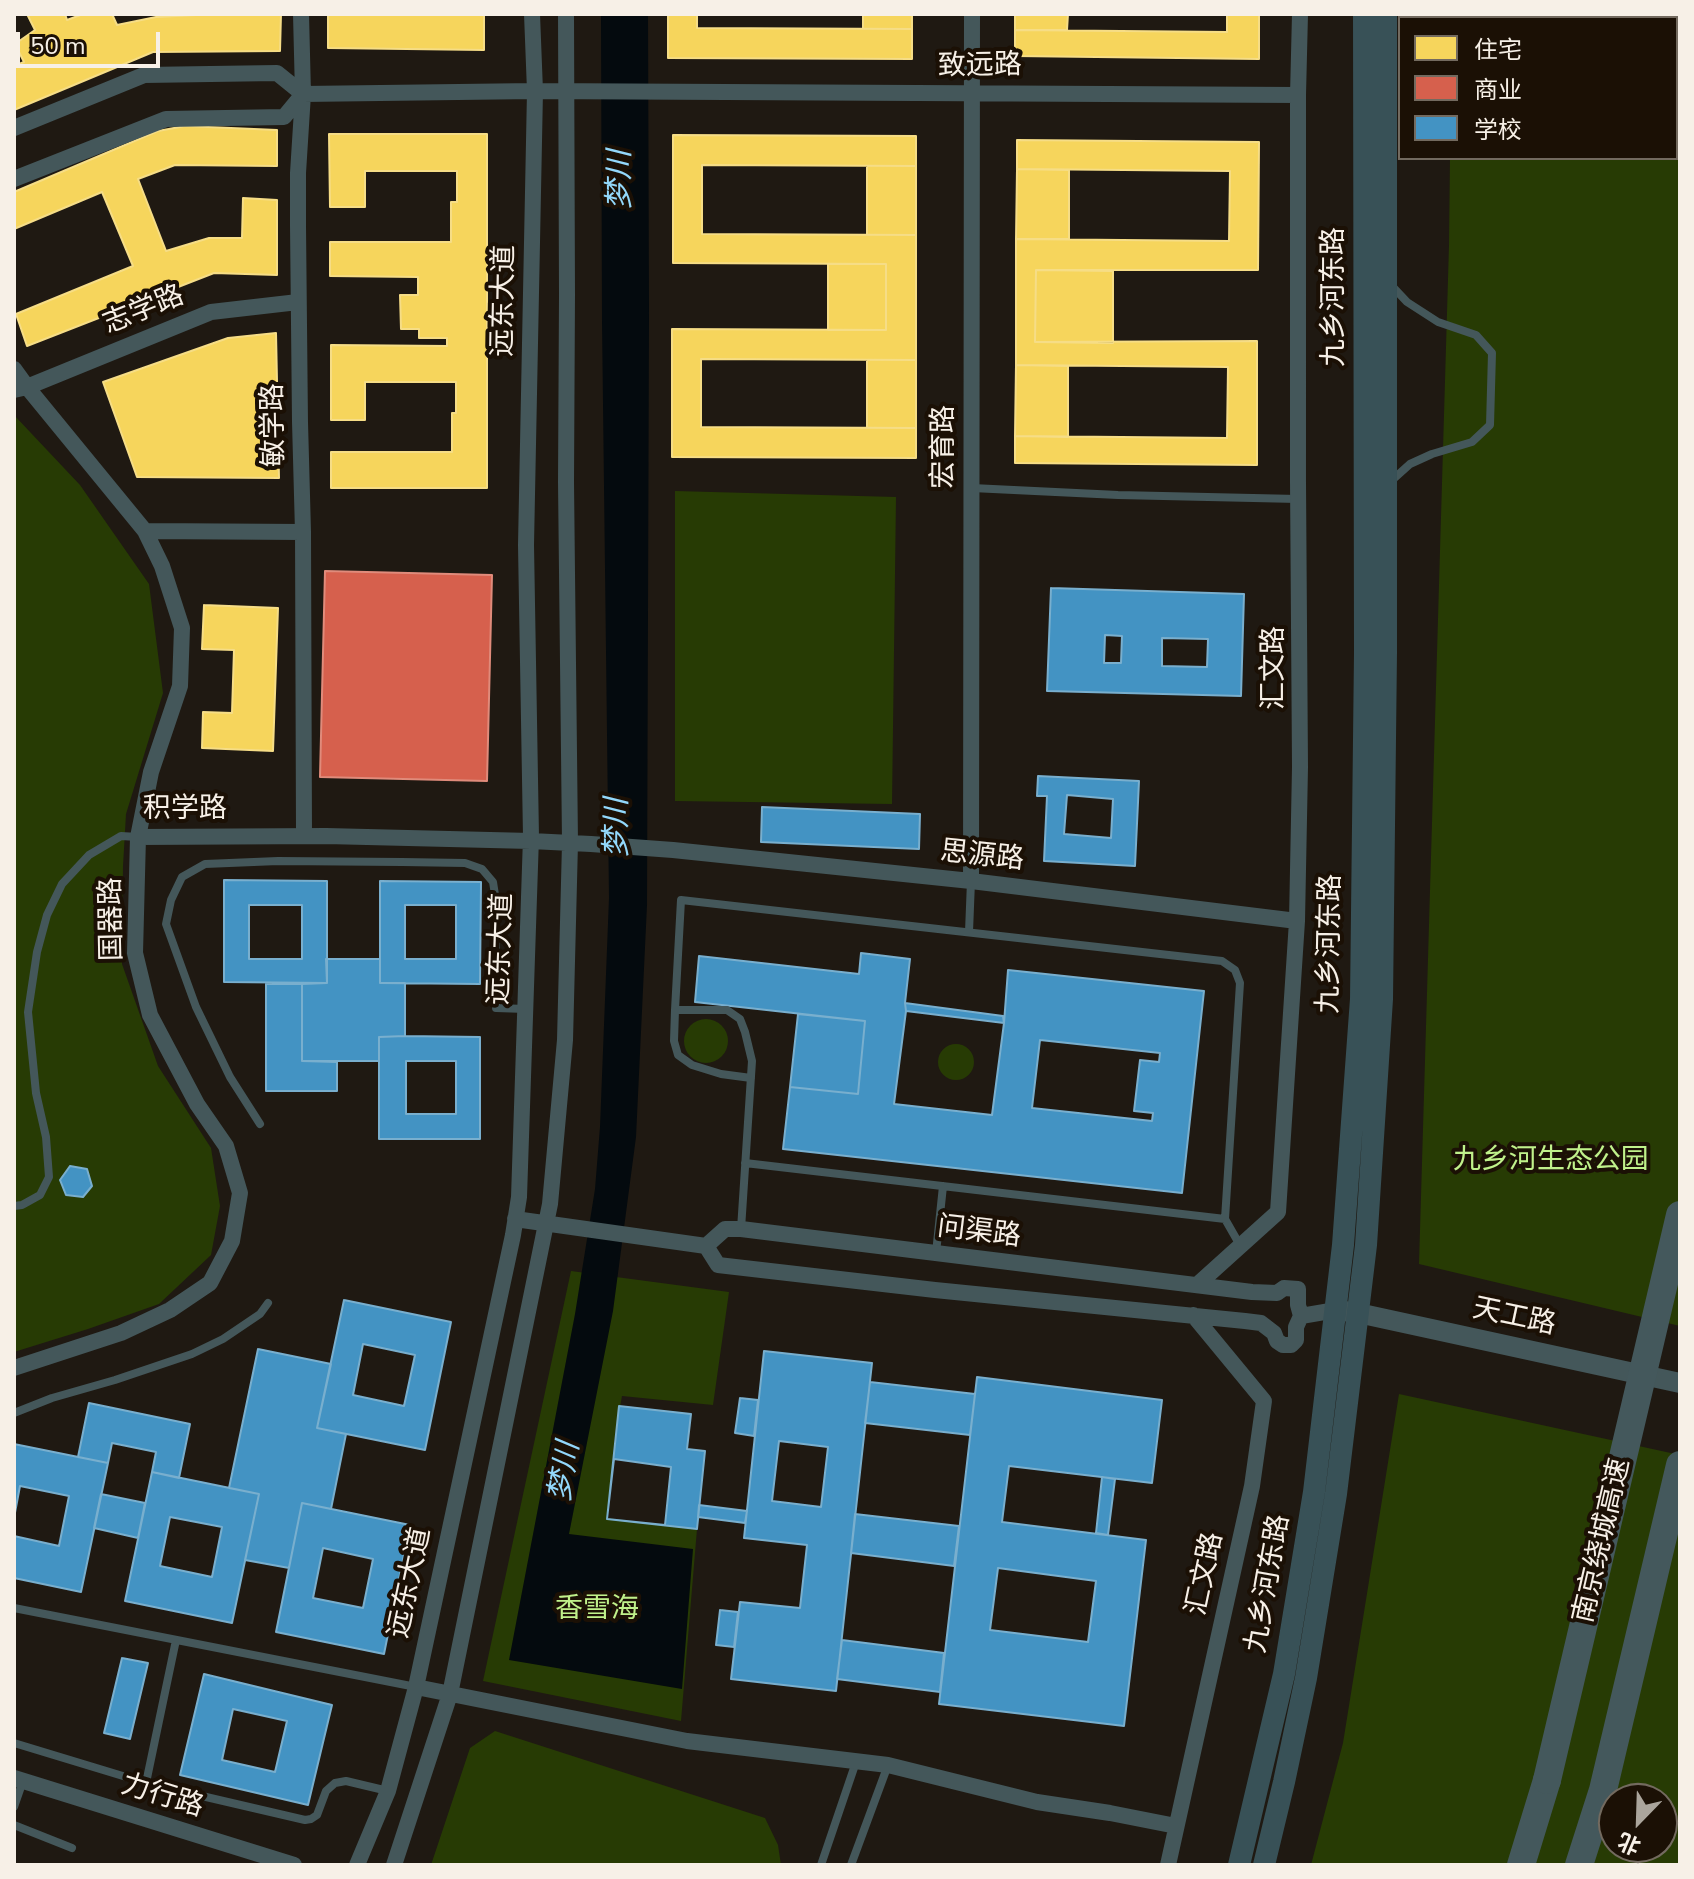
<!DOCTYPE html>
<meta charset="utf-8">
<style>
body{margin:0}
#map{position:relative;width:1694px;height:1879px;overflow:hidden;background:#1f1912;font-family:"Nunito Sans","Noto Sans SC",sans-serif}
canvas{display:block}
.frame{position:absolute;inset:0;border:16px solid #f7f0e7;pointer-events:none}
.legend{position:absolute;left:1398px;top:16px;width:280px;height:144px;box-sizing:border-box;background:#1b1005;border:2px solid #736a5f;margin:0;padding:10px 14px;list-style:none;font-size:24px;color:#f7f0e7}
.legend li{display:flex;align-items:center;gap:16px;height:40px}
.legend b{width:40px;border:2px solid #736a5f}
.north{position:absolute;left:1598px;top:1783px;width:80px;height:80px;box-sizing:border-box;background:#1b1005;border:2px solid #736a5f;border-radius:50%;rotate:203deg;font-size:22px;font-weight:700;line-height:32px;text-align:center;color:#f7f0e7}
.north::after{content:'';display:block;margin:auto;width:28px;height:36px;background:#aba59c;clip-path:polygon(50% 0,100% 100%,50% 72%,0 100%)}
.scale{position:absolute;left:16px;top:32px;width:144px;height:36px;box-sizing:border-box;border:4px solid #f7f0e7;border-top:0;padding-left:10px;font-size:24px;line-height:28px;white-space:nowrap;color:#f7f0e7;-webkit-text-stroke:6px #1b1005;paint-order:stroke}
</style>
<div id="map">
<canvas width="1694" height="1879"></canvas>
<div class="frame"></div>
<ul class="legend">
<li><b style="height:22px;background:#f6d55c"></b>住宅</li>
<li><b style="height:22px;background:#d6604d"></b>商业</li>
<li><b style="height:22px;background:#4393c3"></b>学校</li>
</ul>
<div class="north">北</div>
<div class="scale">50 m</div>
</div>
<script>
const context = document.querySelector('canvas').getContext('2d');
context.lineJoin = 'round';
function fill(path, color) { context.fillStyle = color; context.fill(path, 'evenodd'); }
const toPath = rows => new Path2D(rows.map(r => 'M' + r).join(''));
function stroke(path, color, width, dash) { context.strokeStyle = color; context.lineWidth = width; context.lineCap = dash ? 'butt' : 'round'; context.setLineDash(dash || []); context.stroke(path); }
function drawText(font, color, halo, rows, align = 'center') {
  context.font = font + ' "Nunito Sans","Noto Sans SC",sans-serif'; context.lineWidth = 8; context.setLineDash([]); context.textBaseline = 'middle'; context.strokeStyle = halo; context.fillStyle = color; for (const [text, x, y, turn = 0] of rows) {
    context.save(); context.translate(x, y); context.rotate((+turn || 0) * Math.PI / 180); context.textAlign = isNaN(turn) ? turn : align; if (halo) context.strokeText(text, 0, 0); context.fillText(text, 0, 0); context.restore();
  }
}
const green = toPath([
 [1452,14,1680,14,1680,1326,1419,1264,1449,245,1450,158,1676,158,1676,18,1451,18],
 [14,415,80,485,149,584,163,693,126,814,123,866,122,964,158,1066,211,1148,220,1206,211,1255,159,1304,88,1329,14,1352],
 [675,491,896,497,892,804,675,801],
 '684 1041a22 22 0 1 1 44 0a22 22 0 1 1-44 0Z',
 '938 1062a18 18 0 1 1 36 0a18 18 0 1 1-36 0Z',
 [571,1271,729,1292,713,1405,622,1396,615,1435,607,1518,697,1529,681,1721,483,1681],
 [1399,1394,1680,1455,1680,1865,1311,1865,1343,1743],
 [1614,1799,1662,1799,1662,1847,1614,1847],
 [495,1731,765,1818,778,1845,781,1865,431,1865,470,1748]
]);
const water = toPath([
 [601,14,648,14,649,313,647,905,636,1137,613,1311,569,1534,693,1549,682,1689,509,1660,575,1314,595,1189,600,1127,609,898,602,321]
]);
const homes = toPath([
 [27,14,65,14,67,20,83,14,112,14,117,25,156,17,216,14,281,14,280,51,153,52,14,110,14,66,24,62,15,44,35,30,27,14],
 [328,14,484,14,484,50,328,48,328,14],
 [668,14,697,14,697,28,912,29,912,59,668,58,668,14],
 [863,14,912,14,912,29,863,29,863,14],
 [1015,14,1068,14,1067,30,1015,30,1015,14],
 [1227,14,1259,14,1259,59,1015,56,1015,30,1227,32,1227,14],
 [185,126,277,130,277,166,175,165,138,179,166,251,209,238,242,238,243,198,277,200,277,275,214,273,27,346,16,314,133,266,102,192,14,229,14,192,158,131,185,126],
 [329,134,487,134,487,488,331,488,331,452,452,452,452,413,456,413,456,382,365,382,365,420,331,420,331,345,447,346,447,338,419,338,419,329,401,329,400,295,418,295,418,277,330,276,330,242,451,242,451,202,457,202,457,171,365,171,365,207,330,207,329,134],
 [673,135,916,136,916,166,702,165,702,234,916,235,916,360,701,359,701,427,916,428,916,458,672,457,672,329,886,330,886,264,673,263,673,135],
 [1017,140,1259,142,1258,270,1036,270,1035,342,1257,341,1257,465,1015,463,1015,436,1227,438,1228,367,1016,365,1016,239,1229,241,1230,171,1017,169,1017,140],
 [867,166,916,166,916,235,867,235,867,166],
 [1017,169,1069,170,1069,239,1016,239,1017,169],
 [828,264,886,264,886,330,828,330,828,264],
 [1036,270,1113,271,1113,343,1035,342,1036,270],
 [276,333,279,478,137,477,103,382,228,338,276,333],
 [867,360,916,360,916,428,867,428,867,360],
 [1016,365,1068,366,1068,437,1015,436,1016,365],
 [204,605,278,608,273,751,202,748,203,712,232,713,234,650,202,649,204,605]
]);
const shops = toPath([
 [325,571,492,575,487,781,320,777,325,571]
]);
const schools = toPath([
 [1051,588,1244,594,1241,696,1047,691,1051,588],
 [1105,635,1122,636,1121,663,1104,663,1105,635],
 [1162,638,1208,639,1207,667,1162,666,1162,638],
 [1038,776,1139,781,1135,866,1044,861,1047,796,1037,796,1038,776],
 [1067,795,1113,799,1111,838,1064,834,1067,795],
 [762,807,920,814,919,849,761,842,762,807],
 [224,880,327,881,327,983,224,982,224,880],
 [249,905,302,905,302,959,249,959,249,905],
 [380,881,481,882,480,984,380,983,380,881],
 [405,905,456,905,456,959,405,959,405,905],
 [861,953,910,959,905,1003,906,1011,894,1104,992,1115,1004,1023,1008,970,1204,991,1182,1193,783,1149,790,1087,858,1094,865,1021,695,1002,699,956,859,974,861,953],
 [1040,1040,1160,1053,1159,1062,1140,1060,1134,1111,1153,1113,1152,1121,1032,1108,1040,1040],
 [326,959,380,959,380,983,405,983,405,1036,379,1037,379,1061,302,1061,302,984,327,983,326,959],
 [266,984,302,984,302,1061,337,1062,337,1091,266,1091,266,984],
 [905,1003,1003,1016,1004,1023,906,1011,905,1003],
 [798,1014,865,1021,858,1094,790,1087,798,1014],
 [405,1036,480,1037,480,1139,379,1139,379,1037,405,1036],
 [406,1061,456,1061,456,1114,406,1114,406,1061],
 [70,1166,87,1169,92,1186,83,1197,66,1195,60,1180,70,1166],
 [344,1300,451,1322,425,1450,317,1428,344,1300],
 [363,1344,415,1355,404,1406,353,1395,363,1344],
 [258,1349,331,1364,317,1428,346,1434,331,1509,302,1503,289,1568,245,1560,259,1494,229,1488,258,1349],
 [764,1351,872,1363,836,1691,731,1679,740,1602,800,1608,807,1545,744,1538,764,1351],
 [779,1441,828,1447,821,1507,772,1501,779,1441],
 [977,1377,1162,1400,1152,1483,1009,1466,1002,1522,1146,1540,1124,1726,939,1704,977,1377],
 [998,1568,1096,1581,1088,1642,990,1630,998,1568],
 [870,1382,975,1394,970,1435,865,1423,870,1382],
 [740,1398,758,1400,754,1436,735,1433,740,1398],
 [89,1403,190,1424,179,1478,152,1472,156,1452,112,1443,108,1463,78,1457,89,1403],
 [619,1406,691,1414,687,1449,705,1451,697,1529,607,1519,619,1406],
 [14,1444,108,1463,81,1592,14,1578,14,1536,59,1546,69,1496,20,1486,14,1518,14,1444],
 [614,1459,671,1467,665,1525,607,1519,614,1459],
 [152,1472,259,1494,232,1623,125,1601,152,1472],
 [170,1517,222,1527,212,1577,160,1566,170,1517],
 [1102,1477,1115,1479,1108,1535,1096,1533,1102,1477],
 [101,1494,145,1503,138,1538,94,1528,101,1494],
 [302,1503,410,1525,384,1654,276,1632,302,1503],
 [323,1548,373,1559,363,1608,313,1598,323,1548],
 [699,1505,747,1511,745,1523,698,1517,699,1505],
 [855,1514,959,1526,954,1566,851,1553,855,1514],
 [720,1610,738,1612,734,1647,716,1645,720,1610],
 [842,1640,944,1653,940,1692,837,1679,842,1640],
 [122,1658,148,1663,130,1739,104,1733,122,1658],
 [204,1674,332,1705,308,1805,180,1775,204,1674],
 [233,1709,287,1721,275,1772,222,1760,233,1709]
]);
const service = toPath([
 [1390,482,1410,464,1432,454,1472,442,1490,425,1492,353,1476,335,1438,322,1407,302,1391,285],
 [972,488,1118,495,1298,499],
 [969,932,971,881],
 [675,1010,727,1010,740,1019,745,1032,752,1061,741,1229],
 [751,1078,721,1074,692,1065,678,1055,674,1041,675,1010,681,900,1222,961,1235,970,1240,983,1225,1219,1241,1247],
 [260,1124,230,1077,196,1007,166,924,171,900,182,877,205,864,278,861,402,862,465,863,482,869,493,882,496,901,496,1008,526,1009],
 [745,1163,1225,1219],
 [14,1206,22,1205,40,1195,49,1177,46,1137,36,1093,28,1012,37,952,47,915,62,884,89,855,121,836,138,837],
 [936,1253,943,1186],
 [14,1413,52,1398,115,1380,192,1354,223,1339,260,1314,268,1303],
 [14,1608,416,1687],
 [176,1640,146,1783,305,1820,311,1819,317,1815,326,1791,335,1783,346,1781,388,1791],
 [14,1743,146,1783],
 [14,1807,23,1781],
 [14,1825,72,1848],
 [821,1865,856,1762],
 [851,1865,888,1765]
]);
const minor = toPath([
 [301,14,303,94,298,173,298,226,300,422,303,532,304,835],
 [14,128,144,75,277,73,303,94,535,91,1298,95],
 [14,179,166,119,284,117,303,94],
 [14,369,27,387,145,531,162,566,182,628,180,686,151,772,138,837,135,953,150,1015,197,1104,226,1146,240,1193,232,1241,210,1283,170,1310,121,1333,14,1368],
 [14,390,27,387,211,312,298,302],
 [145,531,303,532],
 [138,837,326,836,531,841,591,844,673,850,971,881,1297,921],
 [971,881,972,14],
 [515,1219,706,1246,725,1229,741,1229,1252,1292,1277,1293,1284,1288,1298,1289,1298,1305,1301,1316,1296,1327,1296,1340,1291,1345,1283,1345,1277,1341,1274,1333,1261,1323,1245,1321,935,1290,718,1265,706,1246],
 [1197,1285,1278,1212,1297,921,1300,767,1298,482,1298,95,1300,14],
 [1301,1316,1336,1310],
 [416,1687,687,1741,888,1765,1037,1802,1110,1813,1176,1826],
 [14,1778,294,1865],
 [357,1865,388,1791,416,1687,513,1235,519,1197,531,837,526,545,535,91,532,14],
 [394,1865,450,1694,550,1204,565,1040,570,843,566,482,567,295,566,14],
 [1168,1865,1252,1486,1264,1401,1193,1315]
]);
const tertiary = toPath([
 [1344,1311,1358,1313,1680,1383]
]);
const secondary = toPath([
 [1239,1865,1284,1674,1314,1492,1343,1245,1361,999,1365,653,1364,14],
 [1264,1865,1284,1782,1306,1678,1336,1494,1366,1245,1382,999,1386,652,1386,14]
]);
const motorway = toPath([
 [1521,1865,1547,1780],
 [1579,1865,1603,1790,1680,1465]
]);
const motorwayBridge = toPath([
 [1547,1780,1680,1215]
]);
const streetNames = [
 ["致远路",980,67,-1],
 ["九乡河东路",1335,297,-90],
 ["远东大道",505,301,-89],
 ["志学路",144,311,-22],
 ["敏学路",275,425,-91],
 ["宏育路",945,447,-90],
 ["汇文路",1275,668,-90],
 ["积学路",185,810],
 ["思源路",982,857,6],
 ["国器路",113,919,-91],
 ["九乡河东路",1331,944,-89],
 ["远东大道",502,949,-88],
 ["问渠路",979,1233,7],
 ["天工路",1514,1318,12],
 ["南京绕城高速",1603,1541,-77],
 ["汇文路",1206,1574,-78],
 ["远东大道",411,1583,-78],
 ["九乡河东路",1269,1584,-80],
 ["力行路",162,1797,17]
];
const parkNames = [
 ["九乡河生态公园",1551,1161],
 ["香雪海",597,1610]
];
const waterNames = [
 ["梦川",622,180,-90],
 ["梦川",619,828,-90],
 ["梦川",566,1472,-81]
];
fill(green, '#273b04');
fill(water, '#040a0e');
fill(homes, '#f6d55c');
stroke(homes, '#f6dd86', 2);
fill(shops, '#d6604d');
stroke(shops, '#e08b7b', 2);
fill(schools, '#4393c3');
stroke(schools, '#79afce', 2);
stroke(service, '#44575a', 8);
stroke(minor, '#44575a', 16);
stroke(tertiary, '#44575a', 20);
stroke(secondary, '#385157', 22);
stroke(motorway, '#44585c', 28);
stroke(motorwayBridge, '#44585c', 28);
drawText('28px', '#f7f0e7', '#1b1005', streetNames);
drawText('28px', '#c0f18b', '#1b1005', parkNames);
drawText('italic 30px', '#93d8fb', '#1b1005', waterNames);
</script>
